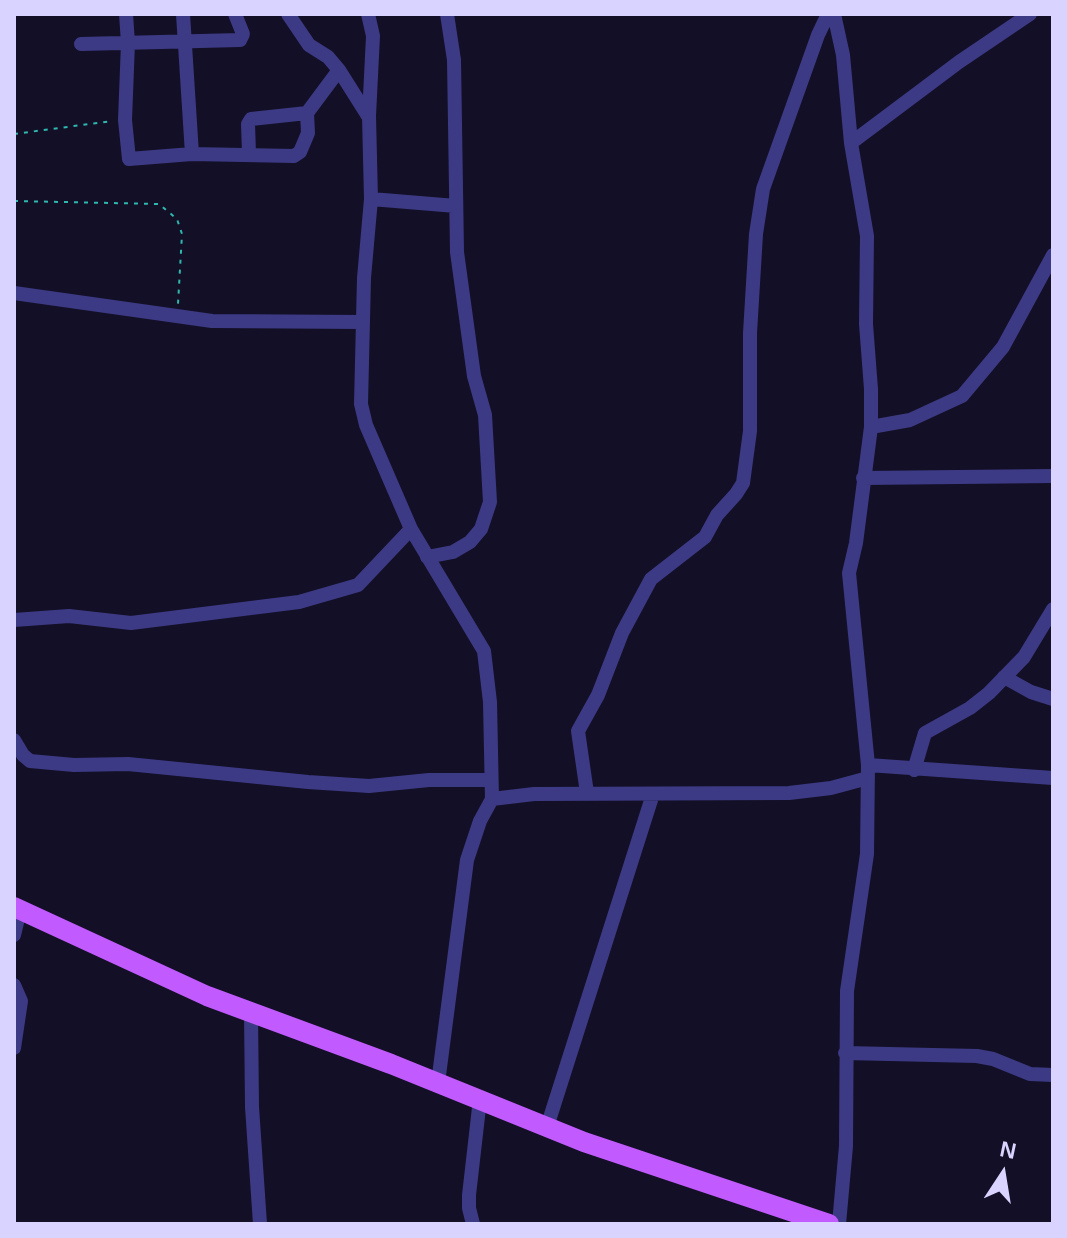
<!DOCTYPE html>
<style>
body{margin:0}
#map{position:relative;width:1067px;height:1238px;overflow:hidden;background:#130f26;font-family:Arial,sans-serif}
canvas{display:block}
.frame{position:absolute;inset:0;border:16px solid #d9d4ff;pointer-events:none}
.north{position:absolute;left:963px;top:1134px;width:80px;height:80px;-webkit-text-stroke:6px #130f26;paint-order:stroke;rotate:12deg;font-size:22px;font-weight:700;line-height:32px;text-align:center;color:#d9d4ff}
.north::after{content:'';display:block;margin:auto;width:28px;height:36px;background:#d9d4ff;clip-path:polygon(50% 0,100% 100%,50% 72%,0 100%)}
</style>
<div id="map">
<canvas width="1067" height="1238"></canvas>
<div class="frame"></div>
<div class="north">N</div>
</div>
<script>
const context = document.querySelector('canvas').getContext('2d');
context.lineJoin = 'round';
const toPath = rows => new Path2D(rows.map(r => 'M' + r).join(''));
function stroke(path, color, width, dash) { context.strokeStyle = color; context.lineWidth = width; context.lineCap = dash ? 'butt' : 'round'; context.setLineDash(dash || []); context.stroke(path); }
const path = toPath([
 [14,134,112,121],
 [14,201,159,204,177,219,182,234,178,304]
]);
const street = toPath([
 [126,14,128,43,125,120,129,159,192,154,294,156,300,152,308,133,307,113,339,70],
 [183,14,192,154],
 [288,14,309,45,328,57,339,70,368,116],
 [368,14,373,36,369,116,371,199,364,278,361,404,366,425,411,529,484,651,490,702,492,799,480,821,467,860,438,1083],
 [834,14,843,55,851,143,867,236,866,324,871,389,871,427,856,543,849,573,868,765,867,854,847,991,846,1146,839,1224],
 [81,44,240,40,243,34,235,14],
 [851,143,959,62,1030,14],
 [249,153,248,124,251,119,307,113],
 [371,199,456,206],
 [14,293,212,321,362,322],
 [871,427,910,420,962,396,1003,347,1053,255],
 [863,478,1053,476],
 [427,557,453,552,470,542,481,529,490,502,485,415,474,376,457,252,454,60,447,14],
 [14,620,69,616,131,623,299,602,358,585,411,529],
 [1004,677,1031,692,1053,699],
 [14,740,23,755,30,761,74,765,128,764,308,782,369,786,429,780,490,780],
 [868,765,1053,778],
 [914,770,925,733,970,708,989,693,1024,657,1053,609],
 [587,793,578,731,598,695,622,633,651,579,705,537,717,515,736,494,743,483,750,431,750,333,756,234,763,189,818,35,828,14],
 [492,799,534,794,789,793,831,788,868,778],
 [14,935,20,910],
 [14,985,21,1001,14,1048],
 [251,1012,252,1107,260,1224],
 [845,1053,977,1056,993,1059,1030,1074,1053,1075],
 [547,1127,653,794],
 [473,1224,469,1208,469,1195,480,1099]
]);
const primary = toPath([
 [14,907,207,996,391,1064,584,1142,829,1224]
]);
stroke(path, '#2fb8b0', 2, [4, 6]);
stroke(street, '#3d3a85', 14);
stroke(primary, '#c25bff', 20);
</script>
